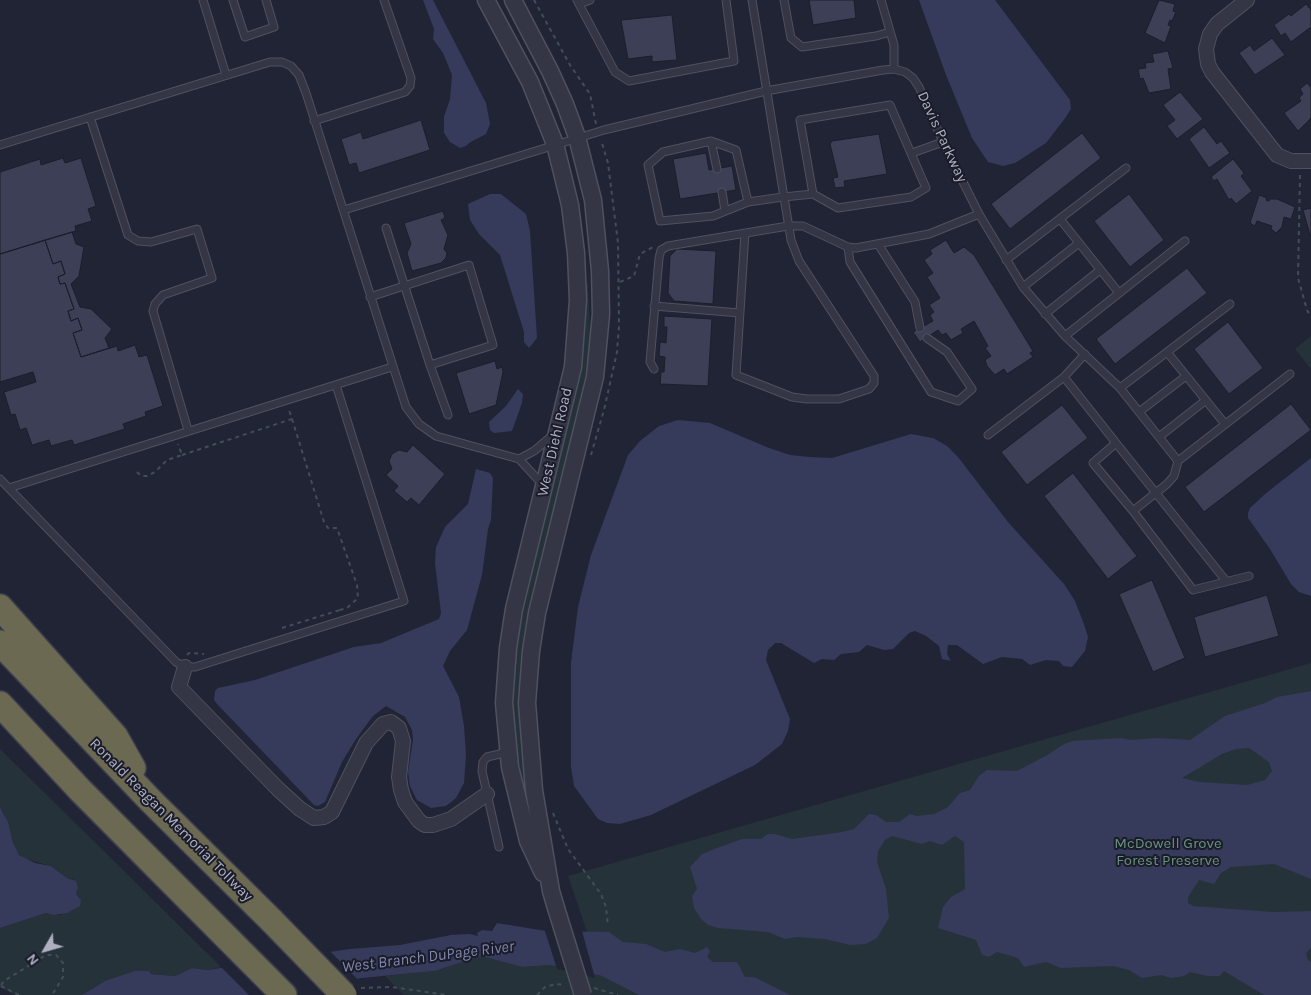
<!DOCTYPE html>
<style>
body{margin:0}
#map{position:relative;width:1311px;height:995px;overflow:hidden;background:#212435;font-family:Karla,sans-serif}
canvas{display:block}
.north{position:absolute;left:20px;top:925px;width:50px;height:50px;-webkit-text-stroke:4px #1a1c2a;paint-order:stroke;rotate:232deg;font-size:14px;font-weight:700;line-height:20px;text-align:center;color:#aeb0c2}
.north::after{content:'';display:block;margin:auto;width:18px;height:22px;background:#aeb0c2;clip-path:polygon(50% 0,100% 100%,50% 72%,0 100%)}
</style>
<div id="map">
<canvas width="1311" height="995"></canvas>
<div class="north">N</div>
</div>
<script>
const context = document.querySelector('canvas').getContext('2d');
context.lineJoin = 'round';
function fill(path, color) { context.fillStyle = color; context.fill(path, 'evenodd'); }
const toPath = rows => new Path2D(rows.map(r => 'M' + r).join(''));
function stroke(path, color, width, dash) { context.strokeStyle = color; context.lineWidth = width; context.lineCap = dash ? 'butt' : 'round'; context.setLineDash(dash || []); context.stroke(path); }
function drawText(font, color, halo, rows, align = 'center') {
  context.font = font + ' Karla,sans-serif'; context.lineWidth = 4; context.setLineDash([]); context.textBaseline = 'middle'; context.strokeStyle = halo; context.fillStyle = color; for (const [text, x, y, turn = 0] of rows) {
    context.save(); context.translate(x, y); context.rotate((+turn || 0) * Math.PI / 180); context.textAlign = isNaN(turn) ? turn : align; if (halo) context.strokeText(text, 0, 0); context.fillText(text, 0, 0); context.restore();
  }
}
const green = toPath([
 [585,283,588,283,591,354,589,374,535,597,526,782,522,786,512,708,515,649,529,581,579,372],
 [1311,336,1311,369,1295,349],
 [1311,663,1311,995,404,995,385,976,435,971,481,956,522,967,550,965,602,976,568,876],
 [0,749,118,865,221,967,207,970,192,968,175,976,151,974,105,981,82,995,15,995,0,987,0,928,46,913,60,915,76,907,80,898,76,894,78,890,73,879,67,878,51,866,23,858,17,852,4,813,0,807]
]);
const water = toPath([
 [423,0,433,0,486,103,490,124,486,134,469,143,466,146,460,148,450,142,444,133,444,117,450,99,452,75,443,53,433,39,434,29],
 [919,0,995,0,1070,100,1071,109,1066,117,1046,143,1015,163,1003,166,988,162,972,138,946,75],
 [490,194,501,194,526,214,530,231,537,338,529,348,524,342,524,332,500,255,479,234,470,220,468,204],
 [518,389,523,394,522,403,512,431,494,433,490,430,489,422,506,406],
 [678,420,710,423,769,448,790,455,810,457,832,458,911,434,933,438,947,446,958,457,1008,522,1064,584,1075,601,1084,624,1088,637,1085,651,1072,667,1063,666,1059,661,1046,660,1030,665,1022,659,1002,657,983,664,957,645,948,645,947,654,951,661,942,659,939,646,926,636,915,631,909,633,893,649,884,650,867,645,859,652,841,654,834,660,822,659,814,663,781,643,775,643,768,650,766,660,790,719,788,731,782,744,755,765,651,815,620,824,607,823,598,819,574,786,571,767,571,663,578,607,591,555,628,455,640,441,659,426],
 [1311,458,1311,596,1299,592,1291,584,1270,549,1248,518,1248,513,1250,508,1265,494],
 [476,469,490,473,493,478,491,520,488,529,482,575,467,630,450,651,443,666,459,697,464,726,466,755,464,783,456,798,446,806,431,808,417,800,410,786,408,772,413,740,412,730,405,717,386,706,373,716,356,739,342,762,325,802,318,806,314,805,217,704,214,700,215,691,218,688,255,680,354,647,381,643,439,619,441,613,435,563,436,547,445,527,468,504],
 [1311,691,1311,879,1274,864,1231,867,1221,873,1214,884,1199,880,1188,897,1188,903,1193,906,1273,912,1311,911,1311,947,1306,954,1308,960,1311,962,1311,995,1264,995,1224,971,1220,976,1207,976,1190,972,1184,976,1171,978,1161,975,1142,978,1129,970,1113,966,1061,968,1046,962,1024,967,1018,958,997,952,989,957,982,955,976,940,938,928,943,907,951,897,965,889,964,842,955,836,942,845,930,841,922,844,892,836,885,840,878,851,877,862,886,889,889,918,877,938,866,944,850,945,825,939,797,937,785,939,768,932,718,928,708,925,701,919,694,908,692,896,697,889,690,867,702,854,717,848,742,839,761,839,768,834,775,834,792,839,842,832,854,829,869,814,876,815,886,822,899,822,910,814,917,816,934,814,948,807,960,793,970,790,979,776,987,770,1017,771,1049,754,1064,744,1073,741,1121,738,1130,740,1157,738,1190,740,1225,716,1265,703,1277,697],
 [1249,748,1269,762,1272,771,1265,780,1247,785,1200,782,1182,778,1222,754,1236,749],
 [0,807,8,822,13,842,19,855,35,863,51,866,67,878,76,881,78,888,76,894,81,900,80,906,67,913,54,915,46,913,0,928],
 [497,923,546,931,609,932,623,942,646,944,665,952,680,949,695,953,707,947,710,951,707,957,713,962,737,962,745,977,754,977,790,995,639,995,602,976,550,965,522,967,481,956,435,971,362,978,245,995,82,995,105,981,135,971,149,971,151,974,175,976,192,968,207,970,350,949,400,945,451,935,469,934,478,936,477,933,482,930,492,931]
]);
const pier = toPath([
 [544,928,582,931,595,978,557,969],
 [329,950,359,981,249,995,219,965]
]);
const building = toPath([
 [809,0,854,0,856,18,813,25,809,0],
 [1159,0,1175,4,1173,11,1176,12,1172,21,1170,20,1168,25,1171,26,1165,43,1145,33,1159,0],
 [1306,4,1311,10,1311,27,1291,42,1285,33,1281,36,1274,25,1289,14,1291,16,1306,4],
 [672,15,677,60,652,62,652,56,628,59,621,20,672,15],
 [1272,38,1285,55,1255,75,1239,53,1250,45,1254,51,1272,38],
 [1168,51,1173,68,1168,69,1171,89,1149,93,1143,78,1140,79,1138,69,1146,68,1145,63,1154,62,1152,54,1168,51],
 [1307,83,1311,88,1311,118,1298,131,1284,113,1301,101,1299,98,1303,94,1300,89,1307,83],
 [1180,92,1203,119,1177,139,1167,126,1175,120,1163,105,1180,92],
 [421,120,430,150,359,173,356,163,349,165,341,139,361,132,363,139,421,120],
 [1204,127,1217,144,1221,141,1230,153,1209,168,1189,139,1204,127],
 [1082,133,1101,158,1010,229,991,204,1082,133],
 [879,134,887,174,844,181,845,187,835,188,833,178,838,177,830,144,832,141,879,134],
 [706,153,709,170,732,166,736,190,680,199,673,159,706,153],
 [63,158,65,163,81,158,96,206,88,209,92,221,75,226,76,231,0,254,0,172,40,159,41,165,63,158],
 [1233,159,1244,173,1241,176,1252,191,1236,204,1231,198,1229,200,1217,179,1214,181,1211,177,1233,159],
 [1129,194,1164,240,1130,267,1094,221,1129,194],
 [1259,195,1267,198,1266,200,1269,201,1270,199,1277,199,1295,207,1291,219,1284,217,1282,227,1276,233,1271,229,1272,226,1257,221,1255,226,1250,223,1259,195],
 [1311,208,1311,235,1310,235,1303,210,1311,208],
 [443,211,445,218,441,220,448,235,444,249,447,253,446,258,441,263,412,271,407,253,411,244,404,223,443,211],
 [72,232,76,244,84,247,79,276,71,284,80,307,91,309,112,329,105,338,109,348,81,357,73,333,82,330,78,318,71,321,68,311,74,309,65,283,60,284,58,277,65,274,61,261,53,264,45,240,72,232],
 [45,240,53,264,61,261,65,274,58,277,60,284,65,283,74,309,68,311,71,321,78,318,82,330,73,333,81,357,117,346,118,351,135,345,139,357,147,355,163,406,145,412,146,416,123,424,125,429,74,445,72,440,51,446,49,440,32,445,26,428,20,430,15,414,11,415,4,392,36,382,33,372,0,382,0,254,45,240],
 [946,240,954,253,964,247,974,255,1033,351,1030,353,1033,357,1007,374,1004,369,995,375,987,366,985,360,991,356,985,348,988,346,974,321,961,329,963,333,951,340,946,333,942,335,938,330,920,342,913,332,933,321,930,315,934,312,929,305,940,298,927,277,933,273,924,260,932,254,930,250,946,240],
 [677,249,716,251,713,304,674,301,668,293,670,256,677,249],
 [1187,268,1207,293,1115,364,1096,339,1187,268],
 [664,316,712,319,708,386,660,384,661,372,664,372,665,357,659,356,660,342,666,343,667,327,664,327,664,316],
 [1228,322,1263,368,1229,394,1194,349,1228,322],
 [495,361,497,369,502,367,503,372,496,405,469,414,456,373,495,361],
 [1291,404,1311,430,1204,512,1185,487,1291,404],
 [1062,405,1088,438,1027,485,1001,452,1062,405],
 [413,445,445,474,419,505,411,498,407,502,394,491,398,486,386,475,392,469,389,461,392,454,399,450,407,452,413,445],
 [1073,473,1137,556,1108,579,1044,496,1073,473],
 [1152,580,1185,658,1153,672,1119,594,1152,580],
 [1267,595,1279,636,1205,657,1194,617,1267,595]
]);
const path = toPath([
 [534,0,570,65,590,94,596,124],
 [1300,175,1298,278,1307,310,1311,317],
 [620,282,634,276,640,254,653,247],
 [292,419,324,522,328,528,337,528,357,585,358,598,347,608,340,610,340,612],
 [182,455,292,419,289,410],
 [591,455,604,410,617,352,619,326,618,243,608,163,601,140],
 [137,472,141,476,147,476,155,472,167,460,182,455,178,444],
 [282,628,340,610],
 [187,655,189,653,204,654],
 [553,813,568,849,601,894,606,907,608,926],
 [1,985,4,981,46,955,56,955,63,963,63,977,52,995],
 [1,986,19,995],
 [361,988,392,987,447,995],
 [594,988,618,995],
 [537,995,545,987,556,984,565,985]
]);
const service = toPath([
 [203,0,226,75],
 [233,0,245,37,274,27,266,0],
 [577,0,579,4,590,0],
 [784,0,791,38,802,47,876,36,890,32],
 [881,0,894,45,894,69],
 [579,4,615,72,629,81,734,61,726,0],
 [90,117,128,235,138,241,151,242,197,229,212,278,163,295,155,304,153,311,188,430],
 [314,121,405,92,410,86,411,78,384,0],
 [711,141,717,169],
 [0,145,270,62,282,62,291,66,299,75,306,93,406,407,419,424,436,436,519,459,543,485],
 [912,153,943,142],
 [722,192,725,211],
 [748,202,736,150,711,141,663,152,648,165,660,221,713,216,748,202,783,197,813,194,838,208,911,197,926,188,890,105,800,120,813,194],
 [344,210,604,130,766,91,883,70,894,69,905,72,913,78,919,87,943,142,979,214,1023,287,1065,336,1120,388,1178,461,1174,476,1167,484,1133,511,1193,590,1249,576],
 [1060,219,1119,293],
 [386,228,430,365],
 [745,233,736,375,792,397,807,399,839,399,869,389,874,383,874,376,799,261,791,240,752,0],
 [878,244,915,302,920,328],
 [848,247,850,262,931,392,958,401,972,389,947,352,927,338],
 [1006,260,1126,168],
 [1023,287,1079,243],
 [370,297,469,265,493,345,430,365,448,415],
 [654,306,740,313],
 [1045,314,1100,270],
 [1065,336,1185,241],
 [1167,352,1225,424],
 [654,369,650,362,659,258,661,250,668,246,788,226,803,226,848,247,856,248,929,234,979,214],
 [1064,377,1085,354],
 [1120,388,1230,304],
 [1139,412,1186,376],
 [988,435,1064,377,1116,443],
 [1159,437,1206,400],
 [519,459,534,451,553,435],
 [1178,461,1290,374],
 [0,479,176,662,185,667,195,667,404,601,336,385],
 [9,488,392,367],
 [1133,511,1093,463,1116,443,1226,581],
 [499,847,482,771,483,762,487,757,508,752]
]);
const minor = toPath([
 [1247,0,1217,24,1210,34,1206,49,1208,64,1212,72,1277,155,1291,161,1311,161],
 [185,667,179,687,278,789,300,809,314,818,324,817,332,812,366,743,383,724,391,722,399,728,403,741,399,777,401,790,405,802,419,821,425,825,433,825,451,819,487,794]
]);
const tertiary = toPath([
 [486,0,530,82,555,144,570,205,576,253,578,300,573,367,514,609,508,648,504,703,510,767,528,841,543,873],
 [513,0,550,71,565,104,577,137,593,200,600,271,601,314,595,377,537,613,531,651,527,703,534,790,551,891,556,908]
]);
const motorway = toPath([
 [0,607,115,736,133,768],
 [0,643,151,801,272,921],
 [0,704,80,790,284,995]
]);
const tertiaryBridge = toPath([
 [556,908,583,995]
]);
const motorwayBridge = toPath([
 [272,921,344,995]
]);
const streetNames = [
 ["Davis Parkway",942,137,65],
 ["West Diehl Road",555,442,-77],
 ["Ronald Reagan Memorial Tollway",171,820,45]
];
const parkNames = [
 ["McDowell Grove",1168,844],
 ["Forest Preserve",1168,861]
];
const waterNames = [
 ["West Branch DuPage River",428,957,-7]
];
fill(green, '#263239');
fill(water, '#363a5b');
fill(pier, '#212435');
fill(building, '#3c3f55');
stroke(building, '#1c1e2c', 1);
stroke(service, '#4f5160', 9);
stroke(minor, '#4f5160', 16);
stroke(tertiary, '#4f5160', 19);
stroke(motorway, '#3c3e4d', 28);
stroke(path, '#424d56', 2, [4, 4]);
stroke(service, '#343646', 7);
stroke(minor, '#343646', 14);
stroke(tertiary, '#343646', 16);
stroke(motorway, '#6b6952', 25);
stroke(tertiaryBridge, '#4f5160', 19, []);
stroke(motorwayBridge, '#3c3e4d', 28, []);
stroke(tertiaryBridge, '#343646', 16);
stroke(motorwayBridge, '#6b6952', 25);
drawText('15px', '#aeb0c2', '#1a1c2a', streetNames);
drawText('15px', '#68917d', '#1a1c2a', parkNames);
drawText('italic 16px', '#8086ad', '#1a1c2a', waterNames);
</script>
